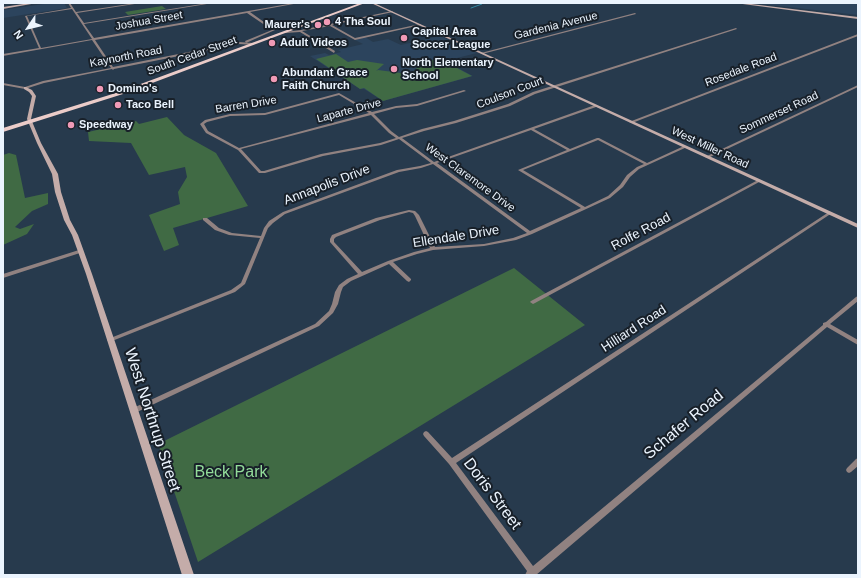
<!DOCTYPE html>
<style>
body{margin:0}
#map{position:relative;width:861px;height:578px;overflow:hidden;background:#273a4d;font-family:Helvetica,sans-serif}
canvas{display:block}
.frame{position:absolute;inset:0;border:4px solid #ebf4fe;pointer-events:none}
.north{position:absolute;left:8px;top:8px;width:40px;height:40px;-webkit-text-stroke:3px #182029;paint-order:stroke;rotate:235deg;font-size:11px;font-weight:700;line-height:16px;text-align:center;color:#ebf4fe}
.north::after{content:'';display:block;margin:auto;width:14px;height:18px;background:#ebf4fe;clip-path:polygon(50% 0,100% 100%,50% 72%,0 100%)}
</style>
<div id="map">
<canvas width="861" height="578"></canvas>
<div class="frame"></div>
<div class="north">N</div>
</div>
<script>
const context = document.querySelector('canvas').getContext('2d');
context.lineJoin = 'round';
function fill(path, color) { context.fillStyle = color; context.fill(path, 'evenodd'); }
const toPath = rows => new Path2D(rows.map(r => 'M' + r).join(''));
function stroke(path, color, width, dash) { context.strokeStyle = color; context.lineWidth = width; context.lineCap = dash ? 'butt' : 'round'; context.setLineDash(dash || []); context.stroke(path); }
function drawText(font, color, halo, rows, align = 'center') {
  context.font = font + ' Helvetica,sans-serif'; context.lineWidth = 4; context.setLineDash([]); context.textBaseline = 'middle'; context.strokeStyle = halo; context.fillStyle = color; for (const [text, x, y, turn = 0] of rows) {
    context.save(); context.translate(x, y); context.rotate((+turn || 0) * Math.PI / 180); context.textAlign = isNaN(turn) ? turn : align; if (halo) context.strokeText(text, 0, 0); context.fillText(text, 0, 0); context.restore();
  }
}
const built = toPath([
 [50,3,64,3,67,8,3,18,3,10],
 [753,3,858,3,858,15,780,6],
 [440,36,477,53,445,61,473,76,383,101,364,89,360,89,310,56,325,53,329,55,341,52,338,50,363,44,355,40,365,37,373,42,388,39,401,45]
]);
const green = toPath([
 [162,6,166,9,128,15,125,12],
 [336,54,348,62,357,60,384,64,376,71,378,70,401,73,407,78,423,62,434,60,442,60,472,76,383,101,364,88,360,89,316,59],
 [167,117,184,135,216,153,248,206,173,228,179,245,164,251,149,215,180,204,178,192,187,177,185,167,149,175,131,143,89,141,88,132,136,121,139,124],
 [9,153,16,155,25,198,48,193,48,204,32,211,15,227,20,229,34,224,27,234,3,245,3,155],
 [514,268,585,325,198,562,158,444]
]);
const stream = toPath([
 [471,8,482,4,481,3]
]);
const street = toPath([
 [68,3,70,3,76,12,136,3,141,3,77,13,84,23,208,3,213,3,84,24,94,38,294,3,299,3,250,12,275,30,246,43,245,41,272,30,247,13,95,40,113,67,239,42,253,43,254,45,239,44,114,69,113,70,112,69,44,83,25,89,3,85,3,83,25,87,43,81,111,68,92,40,3,56,3,54,39,48,25,16,71,8,68,3],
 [72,9,92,39,41,48,27,16,72,9],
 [392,11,393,12,332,25,355,38,420,24,421,25,355,40,330,26,302,31,335,51,334,53,300,32,285,33,284,32,301,30,392,11],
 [635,13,636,14,482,54,481,53,635,13],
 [736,28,737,29,535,94,510,106,456,123,424,131,402,138,434,162,595,105,597,106,596,107,534,129,570,149,597,138,599,138,647,163,684,146,687,147,639,169,630,177,623,187,610,198,532,234,516,240,484,246,433,250,417,254,393,262,411,279,411,280,409,282,407,281,389,264,351,281,343,287,341,292,338,304,333,313,319,326,135,413,133,414,131,413,130,411,131,409,315,324,329,311,332,304,335,292,339,285,347,279,358,274,330,242,330,239,332,235,376,218,409,210,415,211,419,215,435,247,484,244,513,238,527,233,433,164,421,168,399,172,285,214,273,223,268,228,245,284,235,292,112,341,108,341,107,340,108,339,231,290,241,283,260,238,229,235,215,230,203,220,203,218,207,218,219,228,232,233,261,236,264,228,269,221,283,212,397,170,420,166,431,163,399,139,381,145,323,156,265,173,259,173,238,150,206,133,200,124,205,120,230,114,265,113,339,93,372,112,396,106,417,104,464,90,466,91,417,106,396,108,374,114,391,131,399,137,422,129,454,121,508,104,533,92,736,28],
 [339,95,369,113,239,148,208,131,204,124,207,122,230,116,265,115,339,95],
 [371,115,389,133,396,138,380,143,321,154,264,171,261,171,241,149,371,115],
 [531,130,567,150,518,170,581,208,530,231,437,163,531,130],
 [598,140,644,164,637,167,627,175,620,185,608,196,585,207,523,170,598,140],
 [409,212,413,213,415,216,430,248,414,252,388,261,362,272,334,242,334,239,336,237,380,220,409,212],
 [858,34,858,36,632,123,629,122,858,34],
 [858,85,858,87,708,158,705,157,858,85],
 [758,180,759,180,761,181,535,303,533,304,530,302,531,301,758,180],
 [829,212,831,212,832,213,456,463,533,566,823,325,823,323,826,322,856,297,858,296,858,301,830,324,858,340,858,345,827,327,536,575,525,575,527,571,449,464,424,436,423,434,424,432,426,431,428,432,452,458,829,212],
 [79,250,81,250,83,251,83,252,3,278,3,274,79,250],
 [858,458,858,466,851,472,849,473,847,472,846,470,847,468,856,459,858,458]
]);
const secondary = toPath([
 [30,3,37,3,3,9,3,7,30,3],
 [371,3,374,3,858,224,858,228,371,3],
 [735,3,743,3,858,17,858,19,735,3],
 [24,87,26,87,32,90,36,96,31,119,41,143,58,174,61,192,70,220,78,235,92,274,194,575,182,575,86,274,72,235,64,220,55,192,52,174,37,143,27,119,32,96,29,92,24,89,24,87]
]);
const primary = toPath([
 [360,3,365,3,123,94,3,132,3,128,119,92,360,3]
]);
const markers = [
 [327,22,4,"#f09ab6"],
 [318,25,4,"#f09ab6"],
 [404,38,4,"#f09ab6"],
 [272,43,4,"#f09ab6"],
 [394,69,4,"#f09ab6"],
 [274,79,4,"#f09ab6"],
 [100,89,4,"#f09ab6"],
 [118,105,4,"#f09ab6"],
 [71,125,4,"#f09ab6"]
];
const farStreetnames = [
 ["Joshua Street",149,21,-10],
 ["Gardenia Avenue",556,26,-14],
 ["South Cedar Street",192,56,-20],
 ["Kaynorth Road",126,57,-11],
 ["Rosedale Road",741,70,-21],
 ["Coulson Court",510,93,-21],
 ["Barren Drive",246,105,-9],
 ["Laparte Drive",349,111,-15],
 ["Sommerset Road",779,113,-25],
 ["West Miller Road",710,148,25],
 ["West Claremore Drive",470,178,36]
];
const farPoinames = [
 ["4 Tha Soul",335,22],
 ["Maurer's",310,25,"right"],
 ["Capital Area",412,32],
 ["Soccer League",412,45],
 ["Adult Videos",280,43],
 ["North Elementary",402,63],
 ["School",402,76],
 ["Abundant Grace",282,73],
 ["Faith Church",282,86],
 ["Domino's",108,89],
 ["Taco Bell",126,105],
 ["Speedway",79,125]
];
const streetNames = [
 ["Annapolis Drive",327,185,-21],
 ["Rolfe Road",641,232,-28],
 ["Ellendale Drive",456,237,-9],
 ["Hilliard Road",634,329,-33]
];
const nearStreetnames = [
 ["West Northrup Street",152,420,72],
 ["Schafer Road",684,425,-40],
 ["Doris Street",492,494,53]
];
const nearParknames = [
 ["Beck Park",231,473]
];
fill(built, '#2c445d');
fill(green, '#406a44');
stroke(stream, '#3387a1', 1);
fill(street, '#918281');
fill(secondary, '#c4aca9');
fill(primary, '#ebccc9');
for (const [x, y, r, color] of markers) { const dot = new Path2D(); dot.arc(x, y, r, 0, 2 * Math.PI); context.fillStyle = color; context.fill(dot); stroke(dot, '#182029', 1.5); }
drawText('11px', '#ebf4fe', '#182029', farStreetnames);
drawText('bold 11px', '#ebf4fe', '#182029', farPoinames, 'left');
drawText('13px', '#ebf4fe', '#182029', streetNames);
drawText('16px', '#ebf4fe', '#182029', nearStreetnames);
drawText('16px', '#93dc9a', '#182029', nearParknames);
</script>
